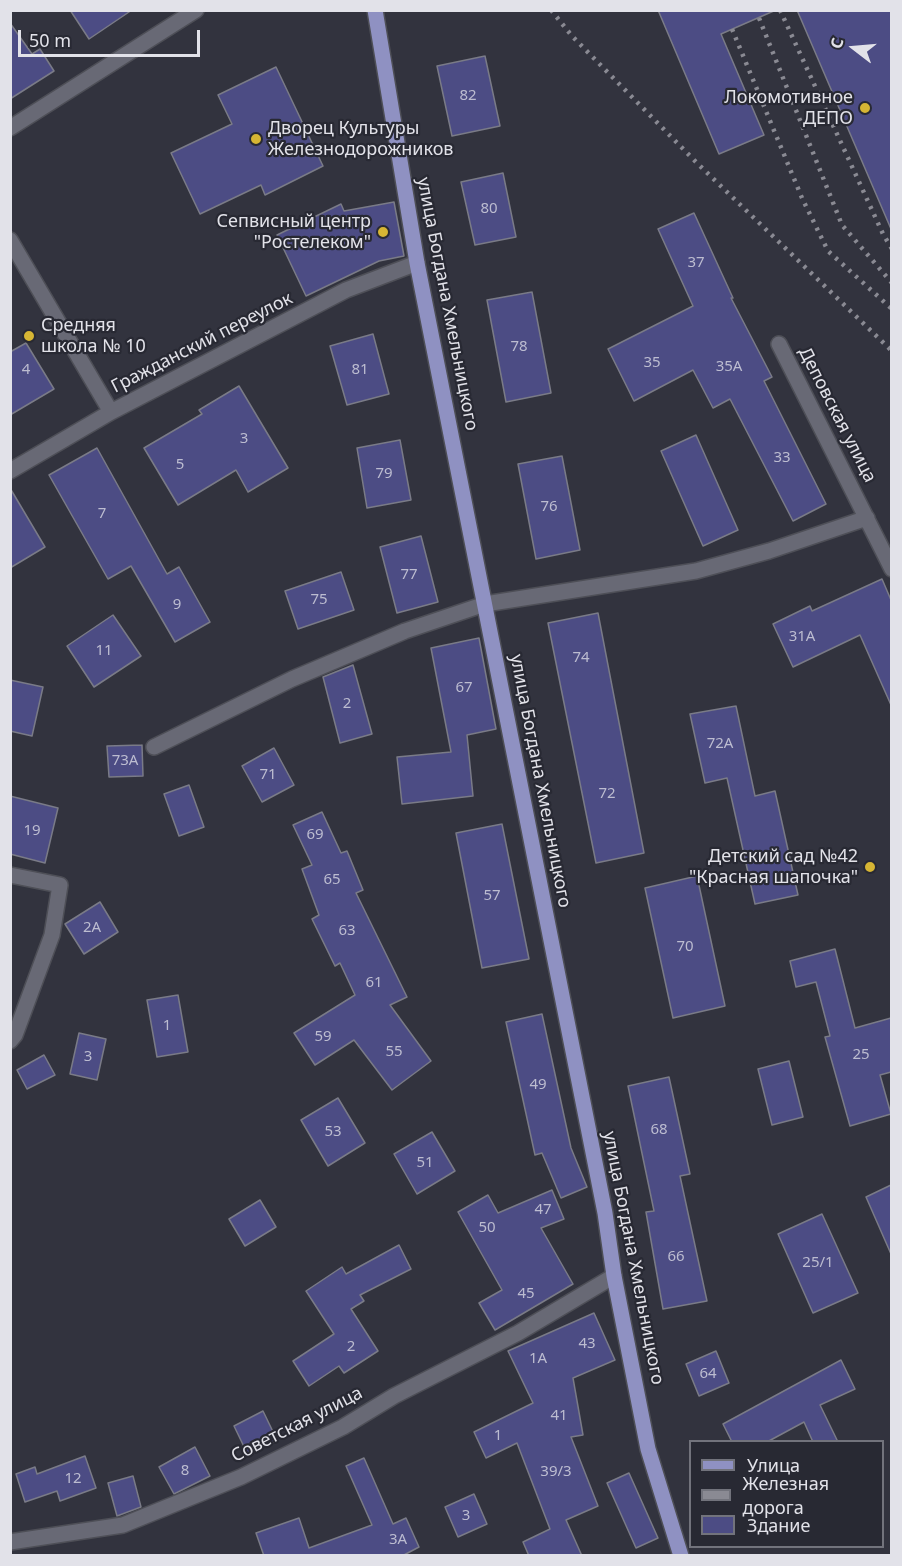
<!DOCTYPE html>
<meta charset="utf-8">
<style>
body{margin:0}
#map{position:relative;width:902px;height:1566px;overflow:hidden;background:#32333e;font-family:"Noto Sans",sans-serif}
canvas{display:block}
.frame{position:absolute;inset:0;border:12px solid #e2e2e9;pointer-events:none}
.legend{position:absolute;left:689px;top:1440px;width:195px;height:108px;box-sizing:border-box;background:#282933;border:2px solid #72737c;margin:0;padding:8px 10px;list-style:none;font-size:18px;color:#e2e2e9}
.legend li{display:flex;align-items:center;gap:12px;height:30px}
.legend b{width:30px;border:2px solid #72737c}
.north{position:absolute;left:824px;top:18px;width:60px;height:60px;-webkit-text-stroke:4px #282933;paint-order:stroke;rotate:286deg;font-size:16px;font-weight:700;line-height:24px;text-align:center;color:#e2e2e9}
.north::after{content:'';display:block;margin:auto;width:21px;height:27px;background:#e2e2e9;clip-path:polygon(50% 0,100% 100%,50% 72%,0 100%)}
.scale{position:absolute;left:18px;top:30px;width:182px;height:27px;box-sizing:border-box;border:3px solid #e2e2e9;border-top:0;padding-left:8px;font-size:18px;line-height:21px;white-space:nowrap;color:#e2e2e9;-webkit-text-stroke:4px #282933;paint-order:stroke}
</style>
<div id="map">
<canvas width="902" height="1566"></canvas>
<div class="frame"></div>
<ul class="legend">
<li><b style="height:8px;background:#8f91c2"></b>Улица</li>
<li><b style="height:8px;background:#8a8a93"></b>Железная дорога</li>
<li><b style="height:16px;background:#4c4c84"></b>Здание</li>
</ul>
<div class="north">С</div>
<div class="scale">50 m</div>
</div>
<script>
const context = document.querySelector('canvas').getContext('2d');
context.lineJoin = 'round';
function fill(path, color) { context.fillStyle = color; context.fill(path, 'evenodd'); }
const toPath = rows => new Path2D(rows.map(r => 'M' + r).join(''));
function stroke(path, color, width, dash) { context.strokeStyle = color; context.lineWidth = width; context.lineCap = dash ? 'butt' : 'round'; context.setLineDash(dash || []); context.stroke(path); }
function drawText(font, color, halo, rows, align = 'center') {
  context.font = font + ' "Noto Sans",sans-serif'; context.lineWidth = 4.5; context.setLineDash([]); context.textBaseline = 'middle'; context.strokeStyle = halo; context.fillStyle = color; for (const [text, x, y, turn = 0] of rows) {
    context.save(); context.translate(x, y); context.rotate((+turn || 0) * Math.PI / 180); context.textAlign = isNaN(turn) ? turn : align; if (halo) context.strokeText(text, 0, 0); context.fillText(text, 0, 0); context.restore();
  }
}
const building = toPath([
 [70,10,132,10,89,39,70,10],
 [658,10,776,10,721,34,764,135,719,154,658,10],
 [797,10,891,10,891,229,797,10],
 [10,23,32,54,40,49,54,71,10,99,10,23],
 [485,56,500,126,452,136,437,66,485,56],
 [276,67,323,166,265,195,261,185,200,214,171,153,232,124,218,95,276,67],
 [503,173,516,237,475,245,461,182,503,173],
 [394,202,404,256,379,261,306,296,277,235,341,204,344,211,394,202],
 [694,213,733,298,731,298,772,377,764,381,826,504,793,521,730,399,713,408,693,370,634,401,608,349,693,306,658,229,694,213],
 [532,292,551,393,506,402,487,300,532,292],
 [373,334,389,394,347,405,330,346,373,334],
 [26,343,54,389,10,415,10,352,26,343],
 [239,386,288,468,248,492,236,470,178,505,144,448,202,414,199,410,239,386],
 [696,435,738,530,703,546,661,451,696,435],
 [400,440,411,500,367,508,357,448,400,440],
 [97,448,167,574,179,567,210,622,175,642,131,566,108,579,49,475,97,448],
 [562,456,580,550,536,559,518,464,562,456],
 [10,488,45,547,10,568,10,488],
 [421,536,438,602,397,613,380,547,421,536],
 [341,572,354,610,298,629,285,591,341,572],
 [882,579,891,600,891,705,860,635,793,667,773,624,810,606,812,611,882,579],
 [598,613,644,853,596,863,548,623,598,613],
 [113,615,141,656,94,687,67,646,113,615],
 [479,638,496,729,467,735,473,796,402,804,397,757,451,752,431,648,479,638],
 [353,665,372,734,340,743,323,677,353,665],
 [10,680,43,687,32,736,10,731,10,680],
 [736,706,755,796,775,791,798,895,755,904,727,778,705,783,690,714,736,706],
 [142,745,143,776,109,777,107,746,142,745],
 [274,748,294,785,262,802,242,766,274,748],
 [189,785,204,827,179,836,164,794,189,785],
 [10,796,58,808,45,863,10,854,10,796],
 [322,812,341,853,347,851,363,890,356,893,407,997,390,1005,431,1061,392,1090,354,1040,315,1065,294,1033,355,995,340,963,335,966,312,919,319,915,302,869,312,865,293,825,322,812],
 [502,824,529,959,482,968,456,833,502,824],
 [697,876,725,1006,673,1018,645,888,697,876],
 [100,902,118,932,84,954,65,924,100,902],
 [835,949,855,1028,891,1018,891,1072,880,1075,891,1114,850,1126,825,1037,830,1036,816,982,796,987,790,961,835,949],
 [178,995,188,1052,157,1057,147,1000,178,995],
 [542,1014,571,1148,587,1187,561,1198,542,1153,535,1155,506,1022,542,1014],
 [79,1033,106,1039,97,1080,70,1074,79,1033],
 [44,1055,55,1075,27,1089,17,1070,44,1055],
 [789,1061,803,1117,772,1125,758,1069,789,1061],
 [669,1077,690,1174,680,1176,707,1301,663,1309,646,1212,654,1211,628,1086,669,1077],
 [338,1098,365,1143,328,1166,301,1120,338,1098],
 [432,1132,455,1171,417,1194,394,1154,432,1132],
 [891,1185,891,1254,866,1197,891,1185],
 [552,1190,564,1219,541,1228,573,1284,495,1330,479,1303,502,1290,458,1212,488,1195,498,1213,552,1190],
 [260,1200,276,1227,245,1246,229,1219,260,1200],
 [822,1214,858,1293,813,1313,778,1234,822,1214],
 [399,1245,411,1269,360,1295,364,1301,351,1309,378,1351,344,1373,339,1366,309,1386,293,1361,334,1334,306,1291,342,1267,346,1274,399,1245],
 [594,1313,615,1360,573,1378,583,1435,571,1437,598,1506,566,1520,582,1556,529,1556,523,1542,550,1529,517,1443,486,1458,474,1432,533,1403,508,1351,594,1313],
 [716,1351,729,1383,699,1396,686,1364,716,1351],
 [841,1360,855,1389,820,1405,838,1442,813,1442,804,1422,767,1442,732,1442,723,1424,841,1360],
 [263,1411,277,1440,248,1455,234,1426,263,1411],
 [195,1447,210,1476,174,1494,159,1467,195,1447],
 [85,1456,96,1488,60,1501,57,1491,25,1502,16,1474,35,1467,37,1474,85,1456],
 [364,1458,393,1524,406,1518,419,1547,402,1556,264,1556,256,1533,299,1518,309,1548,372,1525,346,1466,364,1458],
 [629,1473,658,1538,636,1548,607,1483,629,1473],
 [133,1476,141,1507,117,1516,108,1483,133,1476],
 [474,1494,487,1524,458,1537,445,1507,474,1494]
]);
const minor = toPath([
 [10,128,196,10],
 [10,240,111,412],
 [779,344,892,569],
 [10,471,111,412,346,290,417,263],
 [154,747,292,679,405,631,485,604,696,571,769,551,867,518],
 [10,875,60,885,52,935,15,1035,10,1041],
 [10,1542,123,1525,241,1477,343,1427,394,1396,518,1333,614,1276]
]);
const primary = toPath([
 [375,10,417,263,605,1213,614,1276,648,1449,681,1556]
]);
const rail = toPath([
 [551,10,572,36,696,162,892,351],
 [780,10,883,234,892,249],
 [759,18,842,225,892,283],
 [732,29,802,198,828,251,892,309]
]);
const markers = [
 [865,108,6,"#d6b534"],
 [256,139,6,"#d6b534"],
 [383,232,6,"#d6b534"],
 [29,336,6,"#d6b534"],
 [870,867,6,"#d6b534"]
];
const numberNames = [
 ["82",468,96],
 ["80",489,209],
 ["37",696,263],
 ["78",519,347],
 ["35",652,363],
 ["35А",729,367],
 ["4",26,370],
 ["81",360,370],
 ["3",244,439],
 ["33",782,458],
 ["5",180,465],
 ["79",384,474],
 ["76",549,507],
 ["7",102,514],
 ["77",409,575],
 ["75",319,600],
 ["9",177,605],
 ["31А",802,637],
 ["11",104,651],
 ["74",581,658],
 ["67",464,688],
 ["2",347,704],
 ["72А",720,744],
 ["73А",125,761],
 ["71",268,775],
 ["72",607,794],
 ["19",32,831],
 ["69",315,835],
 ["65",332,880],
 ["57",492,896],
 ["2А",92,928],
 ["63",347,931],
 ["70",685,947],
 ["61",374,983],
 ["1",167,1026],
 ["59",323,1037],
 ["55",394,1052],
 ["25",861,1055],
 ["3",88,1057],
 ["49",538,1085],
 ["68",659,1130],
 ["53",333,1132],
 ["51",425,1163],
 ["47",543,1210],
 ["50",487,1228],
 ["66",676,1257],
 ["25/1",818,1263],
 ["45",526,1294],
 ["43",587,1344],
 ["2",351,1347],
 ["1А",538,1359],
 ["64",708,1374],
 ["41",559,1416],
 ["1",498,1436],
 ["8",185,1471],
 ["39/3",556,1472],
 ["12",73,1479],
 ["3",466,1516],
 ["3А",398,1540]
];
const poiNames = [
 ["Локомотивное",853,98],
 ["ДЕПО",853,119],
 ["Дворец Культуры",268,129,"left"],
 ["Железнодорожников",268,150,"left"],
 ["Сепвисный центр",371,222],
 ["\"Ростелеком\"",371,243],
 ["Средняя",41,326,"left"],
 ["школа № 10",41,347,"left"],
 ["Детский сад №42",858,857],
 ["\"Красная шапочка\"",858,878]
];
const streetNames = [
 ["улица Богдана Хмельницкого",447,304,79],
 ["Гражданский переулок",202,343,-27],
 ["Деповская улица",837,415,63],
 ["улица Богдана Хмельницкого",540,781,79],
 ["улица Богдана Хмельницкого",633,1258,79],
 ["Советская улица",297,1425,-27]
];
fill(building, '#4c4c84');
stroke(building, '#7a7b87', 1.5);
stroke(minor, '#4e4f57', 18);
stroke(primary, '#4e4f57', 18);
stroke(minor, '#686975', 15);
stroke(primary, '#8f91c2', 15);
stroke(rail, '#8a8a93', 4.5, [3, 6]);
for (const [x, y, r, color] of markers) { const dot = new Path2D(); dot.arc(x, y, r, 0, 2 * Math.PI); context.fillStyle = color; context.fill(dot); stroke(dot, '#282933', 2); }
drawText('15px', '#bcbcd0', null, numberNames);
drawText('18px', '#e2e2e9', '#282933', poiNames, 'right');
drawText('18px', '#e2e2e9', '#282933', streetNames);
</script>
